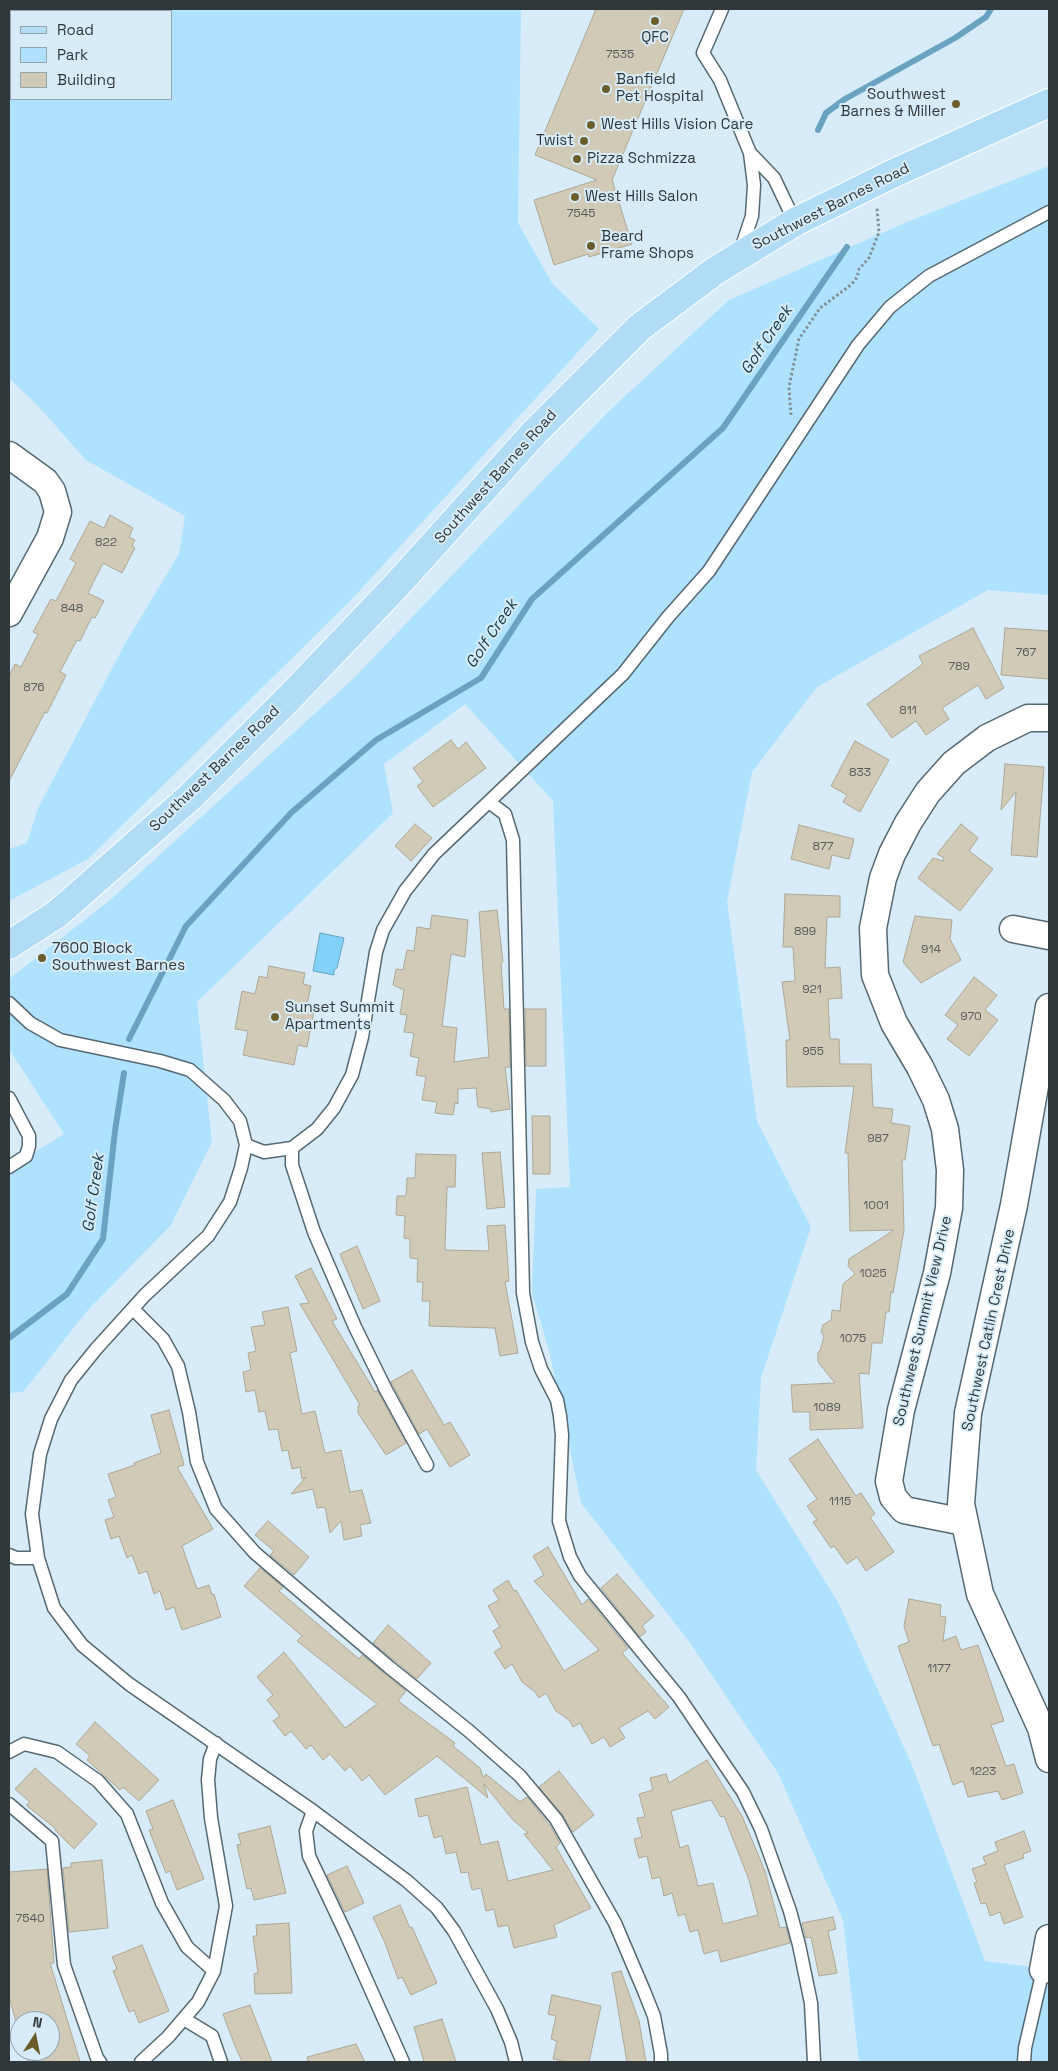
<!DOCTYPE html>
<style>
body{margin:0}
#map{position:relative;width:1058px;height:2071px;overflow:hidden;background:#d7ecf8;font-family:"Space Grotesk",sans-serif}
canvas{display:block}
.frame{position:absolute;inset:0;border:10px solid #30383c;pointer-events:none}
.legend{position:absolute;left:10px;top:10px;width:162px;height:90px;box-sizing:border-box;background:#d7ecf8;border:1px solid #94a4ad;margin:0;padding:6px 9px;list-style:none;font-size:15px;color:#30383c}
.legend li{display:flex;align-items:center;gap:10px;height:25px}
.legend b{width:25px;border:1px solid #94a4ad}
.north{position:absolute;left:10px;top:2011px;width:50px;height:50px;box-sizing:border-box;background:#d7ecf8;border:1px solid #94a4ad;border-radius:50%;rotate:11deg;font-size:14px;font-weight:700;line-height:20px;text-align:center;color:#30383c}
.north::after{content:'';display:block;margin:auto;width:18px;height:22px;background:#6b5c29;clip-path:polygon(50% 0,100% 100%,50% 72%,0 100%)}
</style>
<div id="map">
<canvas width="1058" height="2071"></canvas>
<div class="frame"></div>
<ul class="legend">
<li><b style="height:6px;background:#b0ddf5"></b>Road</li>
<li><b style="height:14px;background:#afe2fe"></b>Park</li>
<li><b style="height:14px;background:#d0cab7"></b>Building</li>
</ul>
<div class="north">N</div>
</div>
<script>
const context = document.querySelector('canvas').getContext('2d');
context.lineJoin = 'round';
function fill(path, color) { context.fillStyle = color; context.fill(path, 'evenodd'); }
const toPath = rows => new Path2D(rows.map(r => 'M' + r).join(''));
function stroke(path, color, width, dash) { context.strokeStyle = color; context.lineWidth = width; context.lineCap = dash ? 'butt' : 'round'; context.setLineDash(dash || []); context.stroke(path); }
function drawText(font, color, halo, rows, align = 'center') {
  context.font = font + ' "Space Grotesk",sans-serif'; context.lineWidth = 4; context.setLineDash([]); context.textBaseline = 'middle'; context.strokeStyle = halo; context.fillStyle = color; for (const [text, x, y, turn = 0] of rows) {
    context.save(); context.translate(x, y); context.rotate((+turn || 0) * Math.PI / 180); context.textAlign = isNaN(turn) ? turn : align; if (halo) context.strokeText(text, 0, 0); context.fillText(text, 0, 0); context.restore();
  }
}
const green = toPath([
 [9,9,521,9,518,223,552,283,599,329,351,600,88,859,9,901,9,849,27,843,38,808,126,642,179,554,185,516,86,460,38,406,9,378],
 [11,11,171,11,171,99,11,99],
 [1049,166,1049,595,988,590,817,687,752,772,727,902,757,1121,811,1227,761,1378,756,1470,838,1602,912,1765,985,1961,1049,1969,1049,2062,859,2062,843,1920,778,1773,688,1640,581,1503,550,1354,532,1293,536,1189,570,1187,553,801,465,704,384,764,393,813,197,1002,212,1142,171,1225,87,1311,23,1392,9,1393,9,1168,64,1134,9,1049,9,979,109,901,355,677,609,411,729,300,907,222]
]);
const water = toPath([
 [320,933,344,938,337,968,334,970,334,975,313,971,320,933]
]);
const stream = toPath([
 [818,130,826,113,845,99,955,38,986,17,991,9],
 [129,1039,186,926,292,812,376,740,481,678,532,599,723,428,847,247],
 [9,1338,67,1294,103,1239,115,1131,124,1073]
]);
const building = toPath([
 [596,9,684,9,612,180,632,244,589,257,588,254,554,265,534,200,597,180,535,155,596,9],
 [110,515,133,528,129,537,135,540,132,546,135,548,122,573,103,563,88,593,104,601,95,618,92,617,80,641,77,640,60,672,66,675,47,713,45,712,9,781,9,676,15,664,21,667,38,634,33,632,51,599,56,601,76,563,70,559,90,521,104,528,110,515],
 [973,628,1004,688,986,699,978,685,942,708,949,719,926,735,916,721,892,738,867,704,923,664,919,656,973,628],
 [1005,628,1049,631,1049,679,1001,675,1005,628],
 [451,740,458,749,466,742,486,768,433,807,417,786,423,782,413,768,451,740],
 [855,741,889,760,860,812,843,802,847,795,831,786,855,741],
 [1005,764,1044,767,1037,857,1011,855,1016,792,1001,810,1005,764],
 [415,824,432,838,411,861,395,846,415,824],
 [961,824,978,838,969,851,993,869,960,911,918,878,933,858,943,861,944,858,937,854,961,824],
 [799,825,854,839,849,859,832,855,829,869,791,859,799,825],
 [785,894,840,896,840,917,827,917,825,968,840,967,842,998,828,999,830,1039,839,1039,840,1064,871,1064,873,1107,893,1109,891,1123,910,1126,905,1160,902,1160,904,1230,893,1293,891,1292,889,1312,886,1312,882,1343,872,1343,869,1374,859,1373,863,1428,810,1430,810,1412,793,1412,791,1385,835,1383,818,1362,818,1352,820,1351,824,1336,821,1332,823,1325,831,1320,832,1310,840,1311,843,1284,855,1274,848,1266,849,1259,894,1230,850,1231,848,1153,845,1153,854,1086,787,1087,786,1040,790,1040,782,982,795,981,793,947,783,947,785,894],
 [497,910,503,962,501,963,504,1009,509,1009,510,1067,505,1067,510,1109,491,1112,491,1109,478,1107,476,1088,458,1089,458,1104,455,1103,453,1115,435,1113,437,1102,422,1100,426,1077,416,1075,419,1058,410,1056,414,1033,404,1032,407,1015,400,1014,404,990,393,985,396,969,403,970,407,950,414,951,417,927,430,929,432,915,468,920,465,957,451,954,442,1026,457,1028,454,1062,489,1057,479,912,497,910],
 [915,916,952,920,950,939,961,960,921,983,903,962,915,916],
 [269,966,305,973,303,984,311,986,307,1004,315,1006,307,1047,298,1045,294,1065,243,1055,248,1031,235,1029,242,991,255,994,259,976,267,978,269,966],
 [974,977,997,995,985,1010,998,1020,969,1056,947,1039,958,1025,945,1015,974,977],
 [525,1009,546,1009,546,1066,526,1066,525,1009],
 [532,1116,550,1116,550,1174,533,1174,532,1116],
 [500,1152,505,1207,487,1209,482,1153,500,1152],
 [416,1154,456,1155,455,1187,447,1187,445,1250,489,1251,487,1226,505,1225,509,1281,505,1282,518,1353,500,1356,495,1328,429,1326,430,1301,422,1301,423,1282,417,1282,418,1259,410,1258,410,1239,404,1238,405,1216,396,1215,397,1196,406,1196,407,1178,415,1178,416,1154],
 [357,1246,380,1301,363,1309,340,1254,357,1246],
 [311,1268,337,1319,332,1321,375,1392,377,1390,406,1443,386,1455,358,1413,358,1406,360,1405,300,1304,309,1303,295,1276,311,1268],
 [288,1307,297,1351,290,1353,302,1414,315,1411,325,1453,341,1450,350,1492,362,1490,371,1523,360,1525,362,1536,344,1540,341,1521,330,1533,325,1507,317,1508,313,1489,291,1494,306,1477,302,1479,300,1467,292,1469,288,1450,282,1451,278,1429,269,1430,265,1411,259,1412,255,1390,246,1392,243,1372,251,1370,248,1353,256,1351,251,1327,265,1325,262,1312,288,1307],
 [412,1370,444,1425,450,1422,470,1455,450,1467,427,1429,419,1434,391,1382,412,1370],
 [169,1410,184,1465,177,1467,213,1529,182,1546,197,1589,209,1585,212,1595,214,1594,221,1617,182,1630,174,1607,166,1610,160,1591,154,1594,147,1571,139,1574,132,1555,127,1558,119,1536,111,1539,105,1520,114,1517,108,1500,116,1497,108,1474,135,1465,134,1463,161,1453,151,1415,169,1410],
 [818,1439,856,1496,861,1493,875,1514,870,1517,894,1552,866,1571,857,1557,847,1564,834,1546,831,1548,813,1522,817,1520,807,1506,817,1499,789,1459,818,1439],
 [268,1521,309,1557,294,1575,270,1555,274,1551,255,1535,268,1521],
 [548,1547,582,1605,588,1599,628,1648,622,1653,669,1707,655,1719,648,1711,619,1728,625,1738,610,1747,604,1737,592,1744,580,1723,573,1727,569,1720,556,1711,546,1693,539,1698,535,1692,522,1682,512,1664,505,1669,494,1652,502,1647,493,1631,500,1627,488,1606,499,1600,493,1590,508,1580,514,1591,516,1590,564,1671,599,1650,534,1581,544,1575,533,1556,548,1547],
 [260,1568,283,1587,279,1591,306,1614,359,1659,362,1655,406,1691,398,1701,455,1743,453,1746,480,1768,483,1777,486,1774,520,1802,527,1797,549,1824,560,1843,556,1847,591,1908,554,1925,557,1937,514,1948,508,1925,498,1927,494,1909,486,1911,481,1888,472,1890,468,1872,461,1873,456,1852,446,1854,442,1836,434,1838,428,1815,419,1817,415,1799,467,1787,481,1845,498,1841,508,1881,553,1870,524,1834,528,1833,512,1819,484,1784,488,1798,437,1756,385,1795,369,1775,362,1781,350,1766,345,1771,330,1754,323,1760,311,1745,306,1749,291,1731,285,1736,273,1721,280,1716,267,1700,273,1695,257,1677,284,1652,345,1728,377,1704,297,1641,302,1636,244,1586,260,1568],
 [617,1574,654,1616,642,1626,646,1632,640,1637,601,1588,617,1574],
 [909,1599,941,1605,940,1616,946,1617,943,1641,956,1636,961,1650,978,1645,1004,1721,991,1725,1006,1766,1014,1764,1023,1793,1002,1800,998,1791,968,1797,963,1781,953,1785,939,1744,933,1746,898,1646,909,1642,904,1626,909,1599],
 [388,1625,431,1663,417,1679,373,1643,388,1625],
 [95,1722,159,1780,139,1801,123,1787,120,1790,87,1760,90,1756,76,1744,95,1722],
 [707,1760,742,1816,765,1871,780,1928,786,1927,790,1943,721,1962,718,1950,704,1954,698,1930,690,1932,685,1914,678,1916,672,1893,664,1896,660,1877,652,1879,647,1856,639,1858,634,1839,642,1837,637,1818,645,1817,639,1794,653,1790,650,1778,666,1774,669,1783,707,1760],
 [711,1800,721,1817,724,1816,749,1880,758,1915,723,1924,713,1883,698,1886,688,1845,680,1848,671,1811,711,1800],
 [35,1768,97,1824,74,1849,55,1830,56,1829,26,1805,30,1802,15,1789,35,1768],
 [559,1771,594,1815,573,1832,562,1814,539,1787,559,1771],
 [173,1800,204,1879,177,1890,170,1871,166,1873,149,1830,153,1829,146,1811,173,1800],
 [270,1826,286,1893,254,1900,251,1888,247,1889,237,1845,241,1844,238,1834,270,1826],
 [1024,1831,1031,1851,1023,1854,1024,1858,1004,1865,1023,1917,1004,1924,1000,1912,990,1916,986,1903,981,1904,974,1883,977,1882,972,1869,986,1864,983,1857,998,1851,995,1842,1024,1831],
 [102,1860,108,1928,69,1932,63,1868,71,1867,71,1863,102,1860],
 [347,1866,364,1903,345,1912,327,1875,347,1866],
 [47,1869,54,1963,50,1963,80,2062,28,2062,25,2051,50,2051,50,2021,20,2021,20,2035,9,1997,9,1872,47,1869],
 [400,1905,410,1928,412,1927,437,1983,411,1995,402,1977,398,1979,385,1943,373,1917,400,1905],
 [833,1917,836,1929,828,1931,837,1973,819,1976,811,1937,806,1938,802,1923,833,1917],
 [289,1923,292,1993,255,1994,254,1974,258,1973,253,1936,257,1936,256,1925,289,1923],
 [142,1945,169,2011,139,2023,134,2010,129,2012,113,1971,117,1969,112,1957,142,1945],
 [621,1971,639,2021,646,2062,627,2062,612,1973,621,1971],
 [552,1995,601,2006,589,2062,567,2062,553,2059,557,2041,551,2039,556,2016,548,2014,552,1995],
 [250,2005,272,2062,242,2062,233,2041,223,2014,250,2005],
 [442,2019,456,2062,424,2062,414,2027,442,2019],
 [356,2044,365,2062,308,2062,307,2057,356,2044]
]);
const path = toPath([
 [791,415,789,387,799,339,820,308,852,284,857,277,859,269,869,258,879,232,877,208]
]);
const lane = toPath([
 [722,9,703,53,720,80,750,153,754,185,752,216,740,252],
 [750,153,774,178,795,222],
 [489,802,505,814,513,840,523,1293,532,1342,541,1369,557,1400,560,1416,562,1435,559,1521,570,1557,580,1576,679,1697,743,1792,761,1829,790,1911,799,1945,811,2003,814,2062],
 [9,1003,30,1023,60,1040,160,1061,190,1070,224,1100,240,1121,246,1145,241,1168,230,1202,208,1236,145,1295,96,1349,71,1380,51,1419,40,1454,32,1514,38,1558,54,1608,82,1645,129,1684,313,1811,407,1881,437,1908,454,1931,497,2009,511,2042,516,2062],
 [9,1098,29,1136,29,1146,26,1156,9,1167],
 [246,1145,264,1152,292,1148,317,1129,334,1108,352,1075,362,1037,376,952,383,930,405,891,434,854,623,674,668,617,709,571,858,345,890,307,929,276,1049,212],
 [292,1148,292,1165,314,1232,355,1327,386,1390,427,1465],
 [133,1309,163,1339,178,1366,189,1412,197,1462,216,1509,255,1553,389,1667,469,1731,520,1776,556,1819,615,1923,644,1991,654,2016,661,2054,661,2062],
 [9,1555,16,1558,38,1558],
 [9,1752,24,1744,57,1752,98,1781,127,1814,162,1903,187,1947,214,1971],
 [9,1804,52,1841,64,1965,97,2058,100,2062],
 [313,1811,306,1831,309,1856,346,1934,403,2062],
 [184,2019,212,2036,221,2062],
 [141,2062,168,2037,198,2002,214,1971,226,1906,211,1818,208,1780,210,1759,216,1743],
 [1024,2062,1025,2048,1043,1970]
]);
const street = toPath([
 [9,455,45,481,52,491,58,512,50,538,9,613],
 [1013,929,1049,936],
 [1049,1007,1014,1205,968,1413,961,1504,980,1594,1041,1728,1049,1759],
 [964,1522,904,1510,893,1497,889,1481,901,1410,937,1273,949,1208,950,1170,945,1129,936,1100,920,1067,894,1023,875,975,873,928,883,878,892,854,908,823,928,792,954,763,987,738,1028,718,1049,718],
 [1043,1970,1049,1938]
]);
const primary = toPath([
 [9,945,57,914,190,797,289,698,395,587,534,433,640,327,715,271,795,222,892,174,1049,103]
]);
const markers = [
 [655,21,5,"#6b5c29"],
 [606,89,5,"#6b5c29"],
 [956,104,5,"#6b5c29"],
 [591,125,5,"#6b5c29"],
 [584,141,5,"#6b5c29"],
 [577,159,5,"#6b5c29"],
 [575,197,5,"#6b5c29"],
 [591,246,5,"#6b5c29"],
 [42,958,5,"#6b5c29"],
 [275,1017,5,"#6b5c29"]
];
const numberNames = [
 ["7535",620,55],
 ["7545",581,214],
 ["822",106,543],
 ["848",72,609],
 ["767",1026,653],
 ["789",959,667],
 ["876",34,688],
 ["811",908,711],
 ["833",860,773],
 ["877",823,847],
 ["899",805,932],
 ["914",931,950],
 ["921",812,990],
 ["970",971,1017],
 ["955",813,1052],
 ["987",878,1139],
 ["1001",876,1206],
 ["1025",873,1274],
 ["1075",853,1339],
 ["1089",827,1408],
 ["1115",840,1502],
 ["1177",939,1669],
 ["1223",983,1772],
 ["7540",30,1919]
];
const poiNames = [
 ["QFC",655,38,"center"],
 ["Banfield",616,80],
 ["Pet Hospital",616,97],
 ["Southwest",946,95,"right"],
 ["Barnes & Miller",946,112,"right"],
 ["West Hills Vision Care",601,125],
 ["Twist",574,141,"right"],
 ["Pizza Schmizza",587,159],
 ["West Hills Salon",585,197],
 ["Beard",601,237],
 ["Frame Shops",601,254],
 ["7600 Block",52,949],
 ["Southwest Barnes",52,966],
 ["Sunset Summit",285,1008],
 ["Apartments",285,1025]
];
const streetNames = [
 ["Southwest Barnes Road",831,207,-27],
 ["Southwest Barnes Road",496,477,-48],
 ["Southwest Barnes Road",215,769,-44],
 ["Southwest Summit View Drive",923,1321,-77],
 ["Southwest Catlin Crest Drive",989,1330,-78]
];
const waterNames = [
 ["Golf Creek",767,340,-56],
 ["Golf Creek",492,634,-56],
 ["Golf Creek",94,1193,-82]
];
fill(green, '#afe2fe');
fill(water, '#82d1fa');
stroke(water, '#69a3c1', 1);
stroke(stream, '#69a3c1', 6);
fill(building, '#d0cab7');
stroke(building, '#ada794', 1);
stroke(lane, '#566872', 15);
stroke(street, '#566872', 29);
stroke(primary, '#fff', 30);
stroke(path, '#829098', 3, [2.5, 2.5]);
stroke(lane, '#fff', 12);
stroke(street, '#fff', 26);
stroke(primary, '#b0ddf5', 28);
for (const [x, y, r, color] of markers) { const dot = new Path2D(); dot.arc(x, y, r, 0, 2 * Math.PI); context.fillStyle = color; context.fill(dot); stroke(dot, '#d7ecf8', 2); }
drawText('12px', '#585c5b', null, numberNames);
drawText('15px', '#30383c', '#d7ecf8', poiNames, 'left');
drawText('15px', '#30383c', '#d7ecf8', streetNames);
drawText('italic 16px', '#173b4c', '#d7ecf8', waterNames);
</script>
